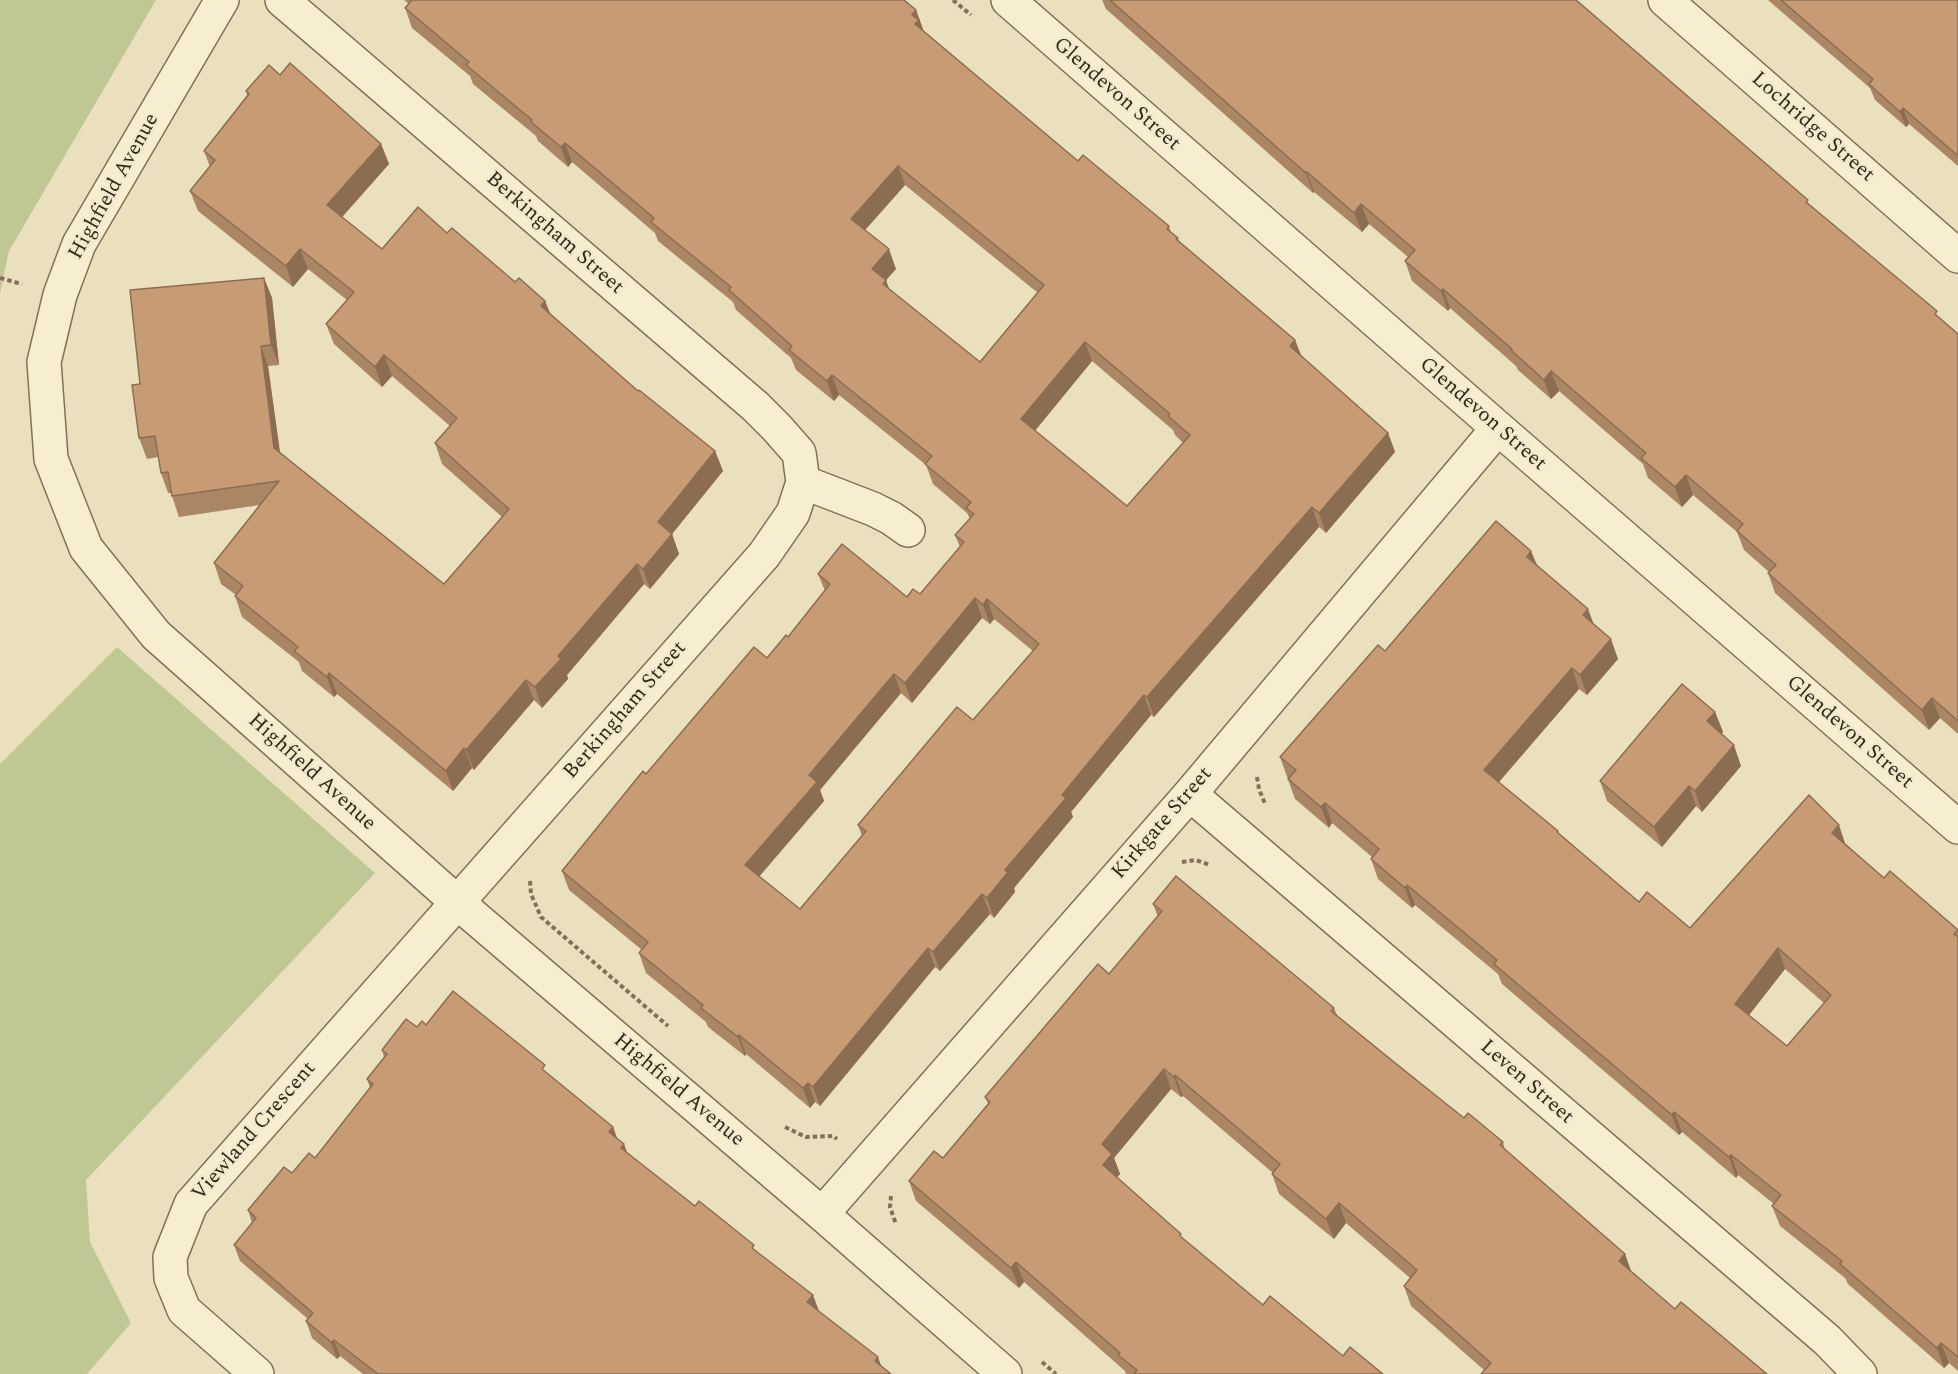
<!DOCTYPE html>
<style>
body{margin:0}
canvas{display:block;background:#ebe0be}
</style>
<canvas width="1958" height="1374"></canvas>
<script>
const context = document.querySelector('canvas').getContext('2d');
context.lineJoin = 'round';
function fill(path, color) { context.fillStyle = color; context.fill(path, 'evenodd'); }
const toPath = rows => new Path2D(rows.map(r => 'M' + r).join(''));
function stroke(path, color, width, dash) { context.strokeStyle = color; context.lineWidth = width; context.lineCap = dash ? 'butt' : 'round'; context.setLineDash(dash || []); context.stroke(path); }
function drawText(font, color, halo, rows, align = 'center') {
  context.font = font + ' Spectral,serif'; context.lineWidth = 5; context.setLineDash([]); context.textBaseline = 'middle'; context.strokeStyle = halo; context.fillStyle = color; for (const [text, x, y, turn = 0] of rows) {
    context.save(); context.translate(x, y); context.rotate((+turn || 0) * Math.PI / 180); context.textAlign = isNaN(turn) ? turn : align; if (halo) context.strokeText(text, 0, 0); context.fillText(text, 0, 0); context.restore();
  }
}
const green = toPath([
 [0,0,156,0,9,251,0,293],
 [117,647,375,873,86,1180,90,1242,131,1323,87,1374,0,1374,0,764]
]);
const path = toPath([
 [953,0,971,15],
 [0,278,22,284],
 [1257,777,1259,789,1265,804],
 [1182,862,1196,860,1210,865],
 [530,881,531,894,541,917,668,1026],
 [785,1127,806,1137,833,1136,837,1139],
 [891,1196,890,1207,896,1224],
 [1042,1362,1056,1374]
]);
const street = toPath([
 [222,0,79,244,60,295,44,362,51,459,86,548,156,635,458,903,822,1214,1005,1374],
 [1008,0,1498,428,1958,827],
 [1665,0,1958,256],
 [803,482,873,509,891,518,908,530],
 [1190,794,1827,1340,1860,1374],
 [822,1214,1190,794,1498,428],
 [257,1374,184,1310,171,1278,170,1257,191,1204,764,555,793,513,803,482,799,453,777,428,755,406,282,0]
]);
const wall = toPath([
 [404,0,904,0,916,10,923,30,1078,161,1169,226,1171,233,1178,238,1179,241,1295,340,1302,357,1388,433,1395,452,1326,533,1319,527,1154,717,1151,715,1071,812,1073,817,1014,888,1015,892,994,918,990,914,940,971,935,967,820,1106,815,1102,810,1108,746,1054,745,1056,708,1027,706,1022,646,973,639,953,642,950,569,890,562,871,646,774,788,637,825,591,818,574,907,597,920,594,960,547,955,535,970,519,967,513,933,484,926,465,839,395,834,401,796,370,791,358,736,310,733,302,658,241,655,233,572,162,568,167,538,141,536,136,473,84,470,76,412,28,405,8,409,4],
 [905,185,1038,293,980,362,889,290,886,280,896,269,865,230],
 [1092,361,1173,430,1175,435,1183,443,1127,506,1035,431],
 [982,618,990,624,994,619,1033,651,973,720,858,825,862,836,800,909,759,876,824,801,820,790,901,693,912,703],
 [1102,0,1576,0,1958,334,1958,734,1940,718,1929,730,1775,593,1768,573,1769,572,1744,550,1737,532,1693,495,1682,507,1648,478,1643,464,1559,391,1551,399,1518,370,1516,366,1450,308,1448,311,1412,281,1405,261,1408,257,1369,224,1362,232,1314,192,1313,193,1106,9],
 [1768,0,1958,0,1958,166,1909,124,1906,127,1875,100,1870,88],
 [280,75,381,144,389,164,342,217,382,249,447,233,515,282,545,301,550,313,638,391,715,451,723,471,672,534,679,554,650,589,644,584,567,675,568,679,542,708,534,700,474,770,472,768,453,791,337,694,334,697,302,671,299,662,242,617,235,596,236,595,221,584,214,563,260,505,179,517,171,493,168,493,161,473,158,457,147,459,139,438,140,384,264,278,272,298,279,365,268,366,280,452,444,584,502,517,442,464,435,443,450,426,392,376,382,387,334,344,326,324,347,300,308,269,293,287,198,211,190,191,210,167,204,151,247,95,246,91],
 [1531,551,1537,565,1594,624,1618,659,1587,695,1579,689,1499,782,1558,831,1560,835,1639,902,1690,928,1846,844,1884,878,1958,931,1958,1371,1949,1363,1944,1368,1848,1284,1845,1278,1780,1226,1772,1206,1774,1204,1738,1175,1736,1178,1682,1132,1679,1135,1502,984,1498,974,1415,905,1412,908,1378,879,1371,859,1372,857,1332,823,1329,828,1295,799,1280,757,1385,651],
 [1785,969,1824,1003,1787,1046,1749,1015],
 [1715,712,1723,732,1721,734,1741,766,1702,812,1696,806,1662,847,1607,801,1600,781],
 [1153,904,1334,1008,1337,1015,1464,1118,1503,1142,1505,1150,1625,1254,1631,1271,1675,1309,1767,1374,1484,1370,1411,1306,1404,1286,1410,1278,1346,1223,1334,1239,1279,1194,1272,1174,1273,1173,1183,1096,1181,1097,1171,1089,1114,1158,1120,1174,1117,1177,1183,1239,1263,1305,1343,1356,1383,1374,1126,1374,1125,1371,1024,1282,1019,1288,916,1201,909,1181,943,1158,988,1104,985,1097,1109,974,1158,917],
 [426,1025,548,1074,613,1127,617,1138,627,1153,695,1206,756,1251,819,1311,891,1374,363,1374,340,1356,337,1359,312,1338,306,1321,308,1319,240,1261,234,1245,252,1223,248,1210,292,1173,315,1158,370,1088,367,1079,384,1057,382,1050,417,1027]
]);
const shadedWall = toPath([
 [916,10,923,29,922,44,912,15],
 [1903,108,1909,124,1906,127,1900,112],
 [565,143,572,162,568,167,561,147],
 [381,144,389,164,335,225,327,205],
 [898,166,905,185,858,238,851,219],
 [1307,172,1314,192,1313,193,1306,173],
 [1361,204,1369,224,1362,232,1354,213],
 [300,249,308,269,293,287,286,266],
 [889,249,896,269,879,288,872,269],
 [264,278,272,298,279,365,271,345],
 [886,280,893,300,883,284],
 [1443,289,1450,308,1448,311,1441,291],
 [545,301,553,321,541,306],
 [1295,340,1302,359,1290,346],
 [1085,342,1092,361,1028,439,1021,419],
 [261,346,268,366,282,468,274,448],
 [384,355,392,376,382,387,375,367],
 [1551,371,1559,391,1551,399,1544,380],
 [832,375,839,395,834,401,827,381],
 [1388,433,1395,452,1326,533,1319,513],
 [715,451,723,471,672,534,679,554,650,589,643,569,658,522],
 [1686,475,1693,495,1682,507,1675,487],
 [1312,507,1319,527,1154,717,1147,697],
 [1531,551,1539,571,1527,557],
 [637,564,644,584,567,675,568,679,542,708,535,687,558,656],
 [975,598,982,618,912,703,905,683],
 [987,599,994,619,990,624,983,605],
 [1588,609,1596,630,1583,615],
 [1611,639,1618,659,1587,695,1580,675],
 [1572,668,1579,689,1492,790,1484,770],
 [329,673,337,694,334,697,327,677],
 [894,674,901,693,820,790,824,801,752,885,745,865,809,775],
 [526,680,534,700,474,770,466,750],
 [1144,695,1151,715,1071,812,1073,817,1014,888,1015,892,994,918,987,898,1005,870,1062,795],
 [1932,698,1940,718,1929,730,1922,710],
 [1715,712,1723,732,1714,742,1707,721],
 [1734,745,1741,766,1702,812,1695,791],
 [464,748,472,768,453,791,446,771],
 [1689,786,1696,806,1662,847,1654,827],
 [1325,803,1332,823,1329,828,1321,807],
 [1839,825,1846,846,1832,833],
 [1407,885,1415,905,1412,908,1405,888],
 [982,894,990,914,940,971,933,952],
 [928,948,935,967,820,1106,813,1087],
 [1778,948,1785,969,1742,1024,1735,1004],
 [739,1035,746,1054,745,1056,738,1037],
 [1164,1069,1171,1089,1114,1158,1120,1174,1110,1185,1103,1165,1102,1144],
 [1175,1075,1183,1096,1181,1097,1174,1077],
 [808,1083,815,1102,810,1108,803,1088],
 [1674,1112,1682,1132,1679,1135,1672,1115],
 [613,1127,619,1144,609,1132],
 [624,1144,630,1160,621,1148],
 [1731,1155,1738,1175,1736,1178,1729,1157],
 [1339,1203,1346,1223,1334,1239,1326,1219],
 [1625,1254,1632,1274,1619,1261],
 [1016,1262,1024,1282,1019,1288,1011,1268],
 [813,1295,819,1311,807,1302],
 [334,1340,340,1356,337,1359,331,1342],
 [1941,1343,1949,1363,1944,1368,1937,1348],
 [878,1357,884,1374,875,1361]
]);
const building = toPath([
 [412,0,904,0,916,10,912,15,919,20,915,24,1078,161,1083,155,1169,226,1167,229,1178,238,1176,239,1295,340,1290,346,1388,433,1319,513,1312,507,1147,697,1144,695,1062,795,1066,798,1005,870,1008,872,987,898,982,894,933,952,928,948,813,1087,808,1083,803,1088,739,1035,738,1037,701,1008,703,1005,639,953,648,942,562,871,643,771,646,774,754,647,767,658,786,635,788,637,830,584,818,574,842,544,907,597,913,589,920,594,964,542,955,535,974,514,966,508,971,502,925,464,932,456,832,375,827,381,789,350,792,346,729,290,731,287,651,222,654,218,565,143,561,147,531,122,532,120,466,65,469,62,405,8,412,0],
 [898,166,1044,285,980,362,883,284,886,280,872,269,889,249,851,219,898,166],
 [1085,342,1170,414,1168,416,1190,435,1127,506,1021,419,1085,342],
 [975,598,983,605,987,599,1039,644,973,720,957,707,858,825,866,831,800,909,745,865,817,782,809,775,894,674,905,683,975,598],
 [1110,0,1576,0,1808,200,1806,202,1937,311,1935,314,1958,334,1958,721,1932,698,1922,710,1768,573,1776,565,1737,531,1743,524,1686,475,1675,487,1641,458,1646,453,1551,371,1544,380,1511,350,1512,349,1443,289,1441,291,1405,261,1415,250,1361,204,1354,213,1307,172,1306,173,1110,0],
 [1781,0,1958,0,1958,154,1957,155,1903,108,1900,112,1869,84,1873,79,1781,0],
 [290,63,381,144,327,205,382,249,418,207,447,233,452,228,515,282,519,278,545,301,541,306,638,391,639,390,715,451,658,522,672,534,643,569,637,564,558,656,561,659,535,687,526,680,466,750,464,748,446,771,329,673,327,677,294,651,298,647,235,596,243,586,214,563,279,481,172,496,168,472,161,473,155,436,139,438,132,385,140,384,130,290,264,278,271,345,261,346,274,448,444,584,509,509,435,443,457,418,384,355,375,367,326,324,354,292,300,249,286,266,190,191,215,160,204,151,249,94,246,91,269,65,280,75,290,63],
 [1496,521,1531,551,1527,557,1588,609,1583,615,1611,639,1580,675,1572,668,1484,770,1558,831,1557,832,1639,902,1647,892,1690,928,1809,795,1839,825,1832,833,1884,878,1890,871,1958,930,1954,934,1958,937,1958,1357,1941,1343,1937,1348,1840,1264,1842,1261,1772,1206,1781,1195,1731,1155,1729,1157,1674,1112,1672,1115,1494,964,1497,960,1407,885,1405,888,1371,859,1379,849,1325,803,1321,807,1288,779,1296,770,1280,757,1378,645,1385,651,1496,521],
 [1778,948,1831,995,1787,1046,1735,1004,1778,948],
 [1682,684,1715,712,1707,721,1734,745,1695,791,1689,786,1654,827,1600,781,1682,684],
 [1176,876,1334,1008,1331,1011,1395,1063,1464,1118,1468,1113,1503,1142,1500,1145,1625,1254,1619,1261,1675,1309,1681,1302,1767,1374,1481,1374,1491,1363,1404,1286,1417,1270,1339,1203,1326,1219,1272,1174,1280,1164,1175,1075,1174,1077,1164,1069,1102,1144,1112,1154,1103,1165,1181,1234,1180,1236,1263,1305,1270,1296,1343,1356,1350,1347,1383,1374,1134,1374,1137,1370,1118,1355,1120,1353,1016,1262,1011,1268,909,1181,934,1151,943,1158,990,1102,985,1097,1098,964,1109,974,1162,911,1153,904,1176,876],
 [453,991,545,1065,542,1069,613,1127,609,1132,624,1144,621,1148,695,1206,699,1201,754,1245,752,1248,813,1295,807,1302,878,1357,875,1361,891,1374,378,1374,334,1340,331,1342,306,1321,313,1313,234,1245,256,1218,248,1210,284,1167,292,1173,309,1153,315,1158,373,1084,367,1079,387,1054,382,1050,406,1019,417,1027,422,1021,426,1025,453,991]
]);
const streetNames = [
 ["Glendevon Street",1116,95,41],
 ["Lochridge Street",1812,128,41],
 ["Highfield Avenue",115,187,-61],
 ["Berkingham Street",554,234,41],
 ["Glendevon Street",1482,415,41],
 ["Berkingham Street",626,711,-49],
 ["Glendevon Street",1849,733,41],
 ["Highfield Avenue",311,773,42],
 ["Kirkgate Street",1163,824,-49],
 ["Leven Street",1526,1083,41],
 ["Highfield Avenue",678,1091,40],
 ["Viewland Crescent",255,1132,-49]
];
fill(green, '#bfc893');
stroke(street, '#827158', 36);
stroke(path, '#827158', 4, [4.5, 3]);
stroke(street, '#f7edd0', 33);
fill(wall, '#ab8665');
fill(shadedWall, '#8b6d52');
fill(building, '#c79c75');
stroke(building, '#8b6d52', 1.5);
drawText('21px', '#32281c', '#f3eacd', streetNames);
</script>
